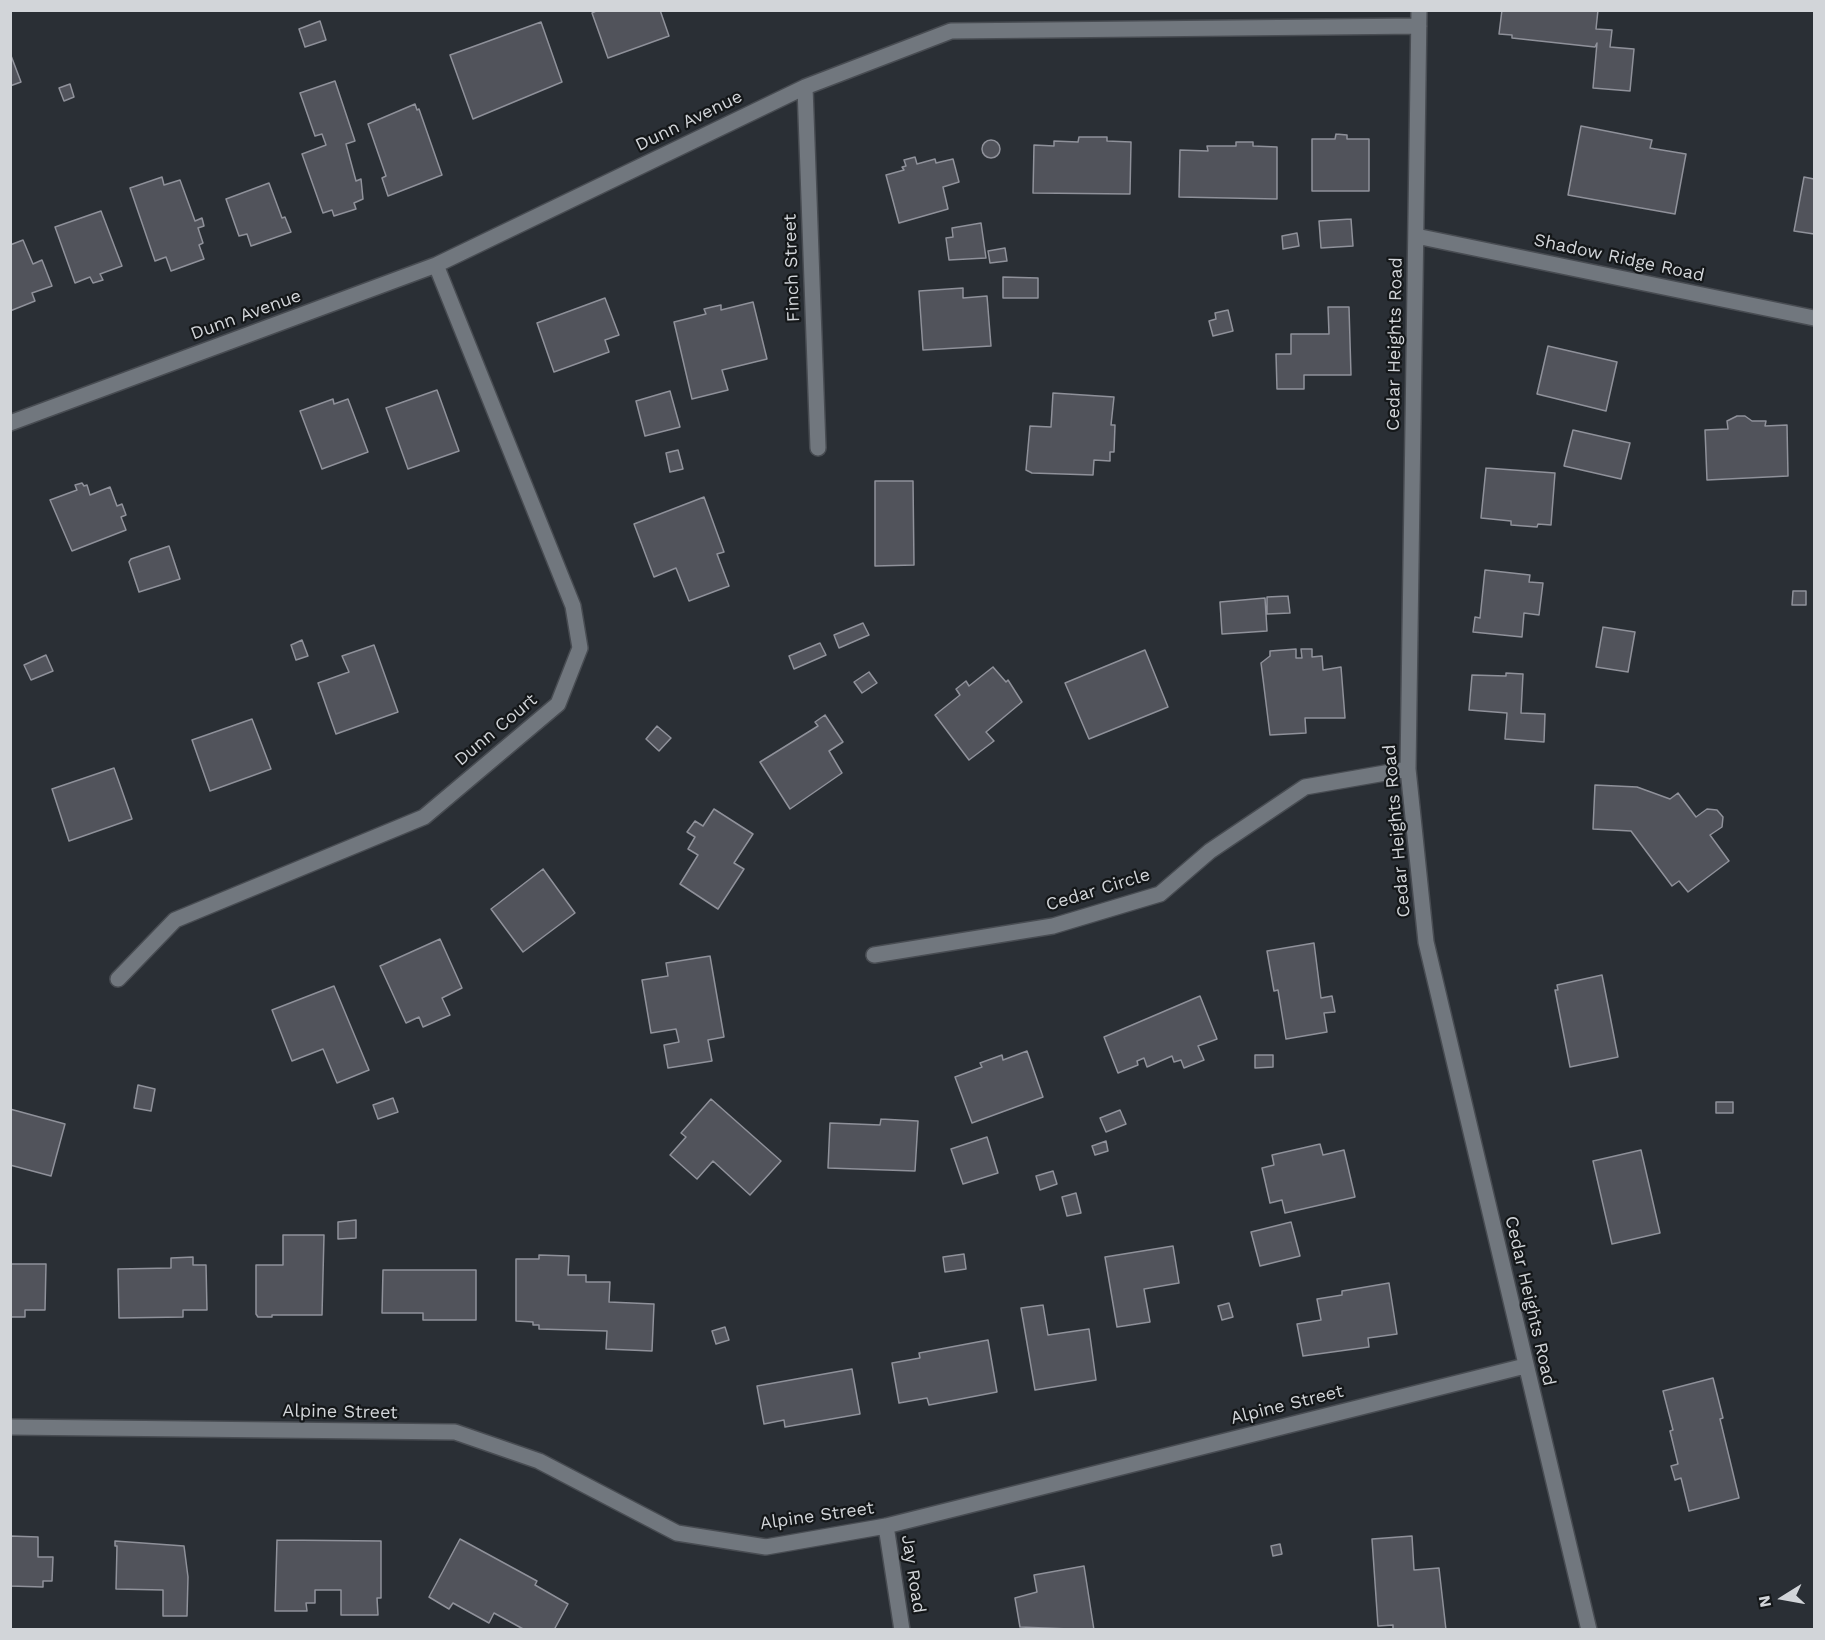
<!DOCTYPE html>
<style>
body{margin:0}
#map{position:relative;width:1825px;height:1640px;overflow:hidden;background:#2a2f35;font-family:"Work Sans",sans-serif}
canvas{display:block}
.frame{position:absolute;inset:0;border:12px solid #d2d5d9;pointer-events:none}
.north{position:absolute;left:1753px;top:1568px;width:60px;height:60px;-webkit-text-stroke:4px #141719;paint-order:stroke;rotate:259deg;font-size:16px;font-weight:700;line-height:24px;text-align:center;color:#d2d5d9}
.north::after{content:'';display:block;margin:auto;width:21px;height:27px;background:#d2d5d9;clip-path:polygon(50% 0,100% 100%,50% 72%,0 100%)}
</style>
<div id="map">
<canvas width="1825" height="1640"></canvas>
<div class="frame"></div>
<div class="north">N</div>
</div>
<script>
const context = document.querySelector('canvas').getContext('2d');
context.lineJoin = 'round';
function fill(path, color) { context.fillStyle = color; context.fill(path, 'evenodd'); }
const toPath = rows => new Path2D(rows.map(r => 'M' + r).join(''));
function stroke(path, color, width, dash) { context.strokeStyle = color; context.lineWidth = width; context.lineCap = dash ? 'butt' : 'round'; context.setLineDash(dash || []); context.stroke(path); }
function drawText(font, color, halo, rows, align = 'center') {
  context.font = font + ' "Work Sans",sans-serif'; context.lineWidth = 4.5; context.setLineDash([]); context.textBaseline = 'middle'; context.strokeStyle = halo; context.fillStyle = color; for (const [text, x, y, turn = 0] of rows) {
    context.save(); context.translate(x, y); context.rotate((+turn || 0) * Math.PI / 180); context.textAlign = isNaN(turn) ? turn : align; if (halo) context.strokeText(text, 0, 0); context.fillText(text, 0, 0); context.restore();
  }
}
const building = toPath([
 [598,10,660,10,669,36,608,58,592,13,598,10],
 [1502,10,1598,10,1596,29,1612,30,1610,47,1634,49,1630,91,1593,88,1597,43,1595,47,1512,38,1512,35,1499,34,1502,10],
 [320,21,326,40,305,47,299,29,320,21],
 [541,22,562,82,473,119,450,55,541,22],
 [10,53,21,82,10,86,10,53],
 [335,81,355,141,346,144,356,181,361,179,363,199,354,203,356,209,334,216,332,210,323,213,302,154,326,145,322,134,315,136,300,93,335,81],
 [70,84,74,97,64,101,59,88,70,84],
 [415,104,417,110,419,109,442,175,388,196,382,178,386,176,368,124,415,104],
 [1581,126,1652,140,1650,148,1686,154,1675,214,1568,195,1581,126],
 [1336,134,1347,135,1347,139,1369,139,1369,191,1312,191,1312,139,1335,139,1336,134],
 [1079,137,1107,137,1107,141,1131,142,1130,194,1033,193,1034,145,1054,146,1054,141,1078,142,1079,137],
 '982 149a9 9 0 1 1 18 0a9 9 0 1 1-18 0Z',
 [1236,142,1253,142,1253,146,1277,147,1277,199,1179,197,1180,150,1208,151,1207,146,1236,146,1236,142],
 [915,157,917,164,935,159,936,163,953,159,959,182,943,187,948,209,899,223,886,175,904,170,902,167,906,166,904,160,915,157],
 [162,177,164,185,180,180,195,221,202,218,204,226,198,228,203,243,199,245,204,259,171,271,166,257,155,261,130,188,162,177],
 [1804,177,1814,179,1814,234,1794,231,1804,177],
 [269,183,282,218,285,217,291,232,251,246,247,234,239,236,226,199,269,183],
 [101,211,122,266,100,274,103,280,93,283,90,277,75,283,55,227,101,211],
 [1351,219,1353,246,1321,248,1319,221,1351,219],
 [981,223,986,258,949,260,946,238,953,237,952,228,981,223],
 [1297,233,1299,246,1283,249,1282,236,1297,233],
 [23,240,33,264,42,260,52,286,32,293,35,301,10,311,10,245,23,240],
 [1005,248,1007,261,990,263,988,251,1005,248],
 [1003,277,1038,278,1038,298,1003,298,1003,277],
 [963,288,963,298,987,296,991,346,923,350,919,291,963,288],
 [605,298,619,335,605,340,609,352,554,372,537,323,605,298],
 [753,302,767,359,722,370,728,390,692,399,674,322,706,314,704,309,712,307,721,305,721,310,753,302],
 [1328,307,1349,307,1351,375,1304,375,1304,389,1277,389,1276,354,1291,354,1291,334,1329,334,1328,307],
 [1228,310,1233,331,1213,336,1209,321,1216,319,1215,313,1228,310],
 [1548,346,1617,362,1606,411,1537,394,1548,346],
 [437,390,459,451,408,469,386,408,437,390],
 [670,391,680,427,645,436,636,401,670,391],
 [1053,393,1114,397,1111,425,1115,425,1114,452,1110,452,1110,461,1094,460,1093,475,1032,473,1026,470,1030,426,1051,427,1053,393],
 [333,399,334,404,348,399,368,452,322,469,300,411,333,399],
 [1737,416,1745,416,1752,421,1766,421,1765,426,1787,425,1788,476,1707,480,1705,430,1728,429,1727,421,1737,416],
 [1573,430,1630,443,1621,479,1564,466,1573,430],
 [678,450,683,469,670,472,666,453,678,450],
 [1486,468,1555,473,1551,525,1538,524,1537,527,1511,525,1511,521,1481,518,1486,468],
 [875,481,913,481,914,565,875,566,875,481],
 [82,483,84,486,87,485,90,495,110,487,117,506,122,504,126,515,121,517,126,530,72,551,50,500,77,490,75,485,82,483],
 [704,497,724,552,717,554,729,586,689,601,676,568,654,577,634,524,704,497],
 [169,546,180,579,139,592,129,562,131,559,169,546],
 [1485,570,1530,575,1529,582,1543,583,1539,615,1524,613,1522,637,1473,632,1475,617,1480,618,1485,570],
 [1793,591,1806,591,1806,605,1792,605,1793,591],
 [1288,596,1290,613,1267,614,1267,597,1288,596],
 [1265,598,1267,631,1222,634,1220,602,1265,598],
 [863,623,869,635,839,648,834,635,863,623],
 [1603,627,1635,632,1628,672,1596,667,1603,627],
 [302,640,308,656,296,660,291,645,302,640],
 [820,643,826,655,794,669,789,656,820,643],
 [374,645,398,712,336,734,318,683,349,672,342,656,374,645],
 [1296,649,1296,658,1302,658,1301,649,1312,649,1312,657,1322,656,1323,670,1341,667,1345,718,1305,718,1306,733,1270,735,1261,663,1270,656,1270,651,1296,649],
 [1145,650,1168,707,1089,739,1065,683,1145,650],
 [46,655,53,671,31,680,24,665,46,655],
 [993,667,1006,682,1008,680,1022,702,986,732,994,741,969,760,935,715,960,695,956,689,966,681,969,686,993,667],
 [869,672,877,683,862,693,854,682,869,672],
 [1506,673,1523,674,1521,713,1545,714,1544,742,1505,739,1507,713,1469,710,1472,675,1506,676,1506,673],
 [825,715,843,742,829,751,842,773,790,809,760,762,818,726,815,722,825,715],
 [252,719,271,769,210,791,192,740,252,719],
 [657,726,671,738,659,751,646,739,657,726],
 [114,768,132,819,69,841,52,789,114,768],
 [1595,785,1637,787,1670,799,1678,793,1696,817,1707,809,1717,810,1723,817,1722,827,1710,835,1729,861,1688,892,1679,881,1672,886,1631,831,1593,829,1595,785],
 [714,809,753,834,734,863,744,869,718,909,680,884,698,855,688,849,695,837,687,832,695,821,703,826,714,809],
 [543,869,575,913,523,952,491,909,543,869],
 [440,939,462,988,442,998,450,1015,423,1027,419,1017,406,1023,380,966,440,939],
 [1314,943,1321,998,1332,996,1335,1012,1324,1013,1327,1032,1286,1039,1278,990,1274,991,1267,951,1314,943],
 [710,956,724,1037,708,1040,712,1061,668,1068,664,1045,679,1042,676,1029,651,1033,642,980,668,976,666,963,710,956],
 [1602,975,1618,1057,1570,1067,1555,990,1558,990,1557,985,1602,975],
 [334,986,369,1070,337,1083,323,1049,292,1061,272,1010,334,986],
 [1200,996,1217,1039,1198,1046,1204,1060,1184,1068,1181,1060,1174,1062,1172,1056,1147,1067,1144,1058,1137,1061,1138,1065,1118,1073,1104,1037,1200,996],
 [1027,1051,1043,1097,972,1123,955,1077,982,1067,980,1063,1002,1055,1003,1060,1027,1051],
 [1255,1055,1273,1055,1273,1067,1255,1068,1255,1055],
 [138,1085,155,1089,151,1111,134,1108,138,1085],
 [393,1098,398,1112,378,1119,373,1105,393,1098],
 [711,1099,781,1161,750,1195,713,1161,697,1179,670,1155,686,1137,681,1133,711,1099],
 [1716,1102,1733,1102,1733,1113,1716,1113,1716,1102],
 [10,1109,65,1124,51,1176,10,1165,10,1109],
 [1120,1110,1126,1124,1106,1132,1100,1118,1120,1110],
 [881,1119,918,1121,915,1171,828,1168,830,1123,880,1125,881,1119],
 [987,1137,998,1173,963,1184,951,1149,987,1137],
 [1106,1141,1108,1151,1095,1155,1092,1146,1106,1141],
 [1320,1144,1323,1155,1344,1150,1355,1197,1285,1213,1282,1200,1270,1203,1262,1168,1274,1165,1272,1155,1320,1144],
 [1641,1150,1660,1233,1612,1244,1593,1161,1641,1150],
 [1053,1171,1057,1184,1040,1190,1036,1176,1053,1171],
 [1076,1193,1081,1213,1067,1216,1062,1197,1076,1193],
 [356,1220,356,1238,338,1239,338,1222,356,1220],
 [1291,1222,1300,1256,1260,1266,1251,1232,1291,1222],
 [283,1235,324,1235,322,1315,272,1315,272,1317,258,1317,256,1314,256,1265,283,1265,283,1235],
 [1173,1246,1179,1283,1144,1289,1150,1322,1117,1327,1105,1257,1173,1246],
 [964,1254,966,1269,945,1272,943,1257,964,1254],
 [539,1255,569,1256,568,1275,586,1275,586,1282,610,1282,609,1302,654,1304,652,1351,606,1349,607,1331,539,1329,539,1325,533,1325,533,1322,516,1321,516,1259,539,1259,539,1255],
 [193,1257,193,1265,206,1265,207,1310,183,1310,183,1317,119,1318,118,1269,171,1268,171,1258,193,1257],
 [10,1264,46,1264,45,1310,25,1310,25,1317,10,1317,10,1264],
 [383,1270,476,1270,476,1320,423,1320,423,1313,382,1313,383,1270],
 [1389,1283,1397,1334,1368,1338,1369,1347,1303,1356,1297,1324,1321,1320,1317,1299,1342,1295,1342,1291,1389,1283],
 [1229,1303,1233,1317,1222,1320,1218,1306,1229,1303],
 [1043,1305,1048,1335,1089,1329,1096,1380,1035,1390,1021,1308,1043,1305],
 [725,1327,729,1340,716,1344,712,1331,725,1327],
 [988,1340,997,1392,929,1405,927,1398,899,1403,892,1363,920,1358,919,1353,988,1340],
 [852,1369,860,1414,785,1427,784,1420,764,1424,757,1386,852,1369],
 [1713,1378,1723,1418,1720,1419,1739,1498,1689,1511,1681,1478,1675,1480,1671,1466,1678,1464,1670,1431,1673,1430,1663,1391,1713,1378],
 [10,1536,38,1537,38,1557,53,1557,52,1581,43,1581,43,1587,10,1586,10,1536],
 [1412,1536,1414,1570,1439,1568,1446,1630,1393,1630,1393,1625,1378,1626,1372,1539,1412,1536],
 [460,1539,537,1581,535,1585,568,1604,554,1630,525,1630,494,1613,489,1623,453,1603,449,1609,429,1597,460,1539],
 [277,1540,381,1541,381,1598,377,1598,378,1615,341,1615,341,1590,315,1590,315,1603,306,1603,307,1611,275,1611,277,1540],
 [115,1541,184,1546,188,1577,187,1616,163,1616,163,1590,116,1589,117,1546,115,1546,115,1541],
 [1280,1544,1282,1554,1273,1556,1271,1546,1280,1544],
 [1084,1566,1094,1630,1020,1627,1015,1598,1037,1592,1034,1575,1084,1566]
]);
const minor = toPath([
 [1419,10,1408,769,1426,942,1589,1630],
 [805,87,818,448],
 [1416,236,1814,318],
 [10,423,436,265,805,87,951,31,1419,26],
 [874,955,1053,926,1160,894,1210,851,1305,787,1408,769],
 [118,979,175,920,424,817,558,704,580,648,573,606,436,265],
 [10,1427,455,1432,539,1461,677,1533,766,1547,886,1526,1525,1366],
 [886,1526,902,1630]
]);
const streetNames = [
 ["Dunn Avenue",689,121,-26],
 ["Shadow Ridge Road",1619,258,12],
 ["Finch Street",792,268,-92],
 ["Dunn Avenue",246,315,-20],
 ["Cedar Heights Road",1395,344,-89],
 ["Dunn Court",496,730,-40],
 ["Cedar Heights Road",1397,831,-95],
 ["Cedar Circle",1098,890,-17],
 ["Cedar Heights Road",1530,1301,77],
 ["Alpine Street",1287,1405,-14],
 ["Alpine Street",340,1412,1],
 ["Alpine Street",817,1516,-8],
 ["Jay Road",913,1574,81]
];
fill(building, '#51535b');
stroke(building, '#8f919a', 1.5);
stroke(minor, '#484c52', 18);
stroke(minor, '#71777e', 15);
drawText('18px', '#d2d5d9', '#141719', streetNames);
</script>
